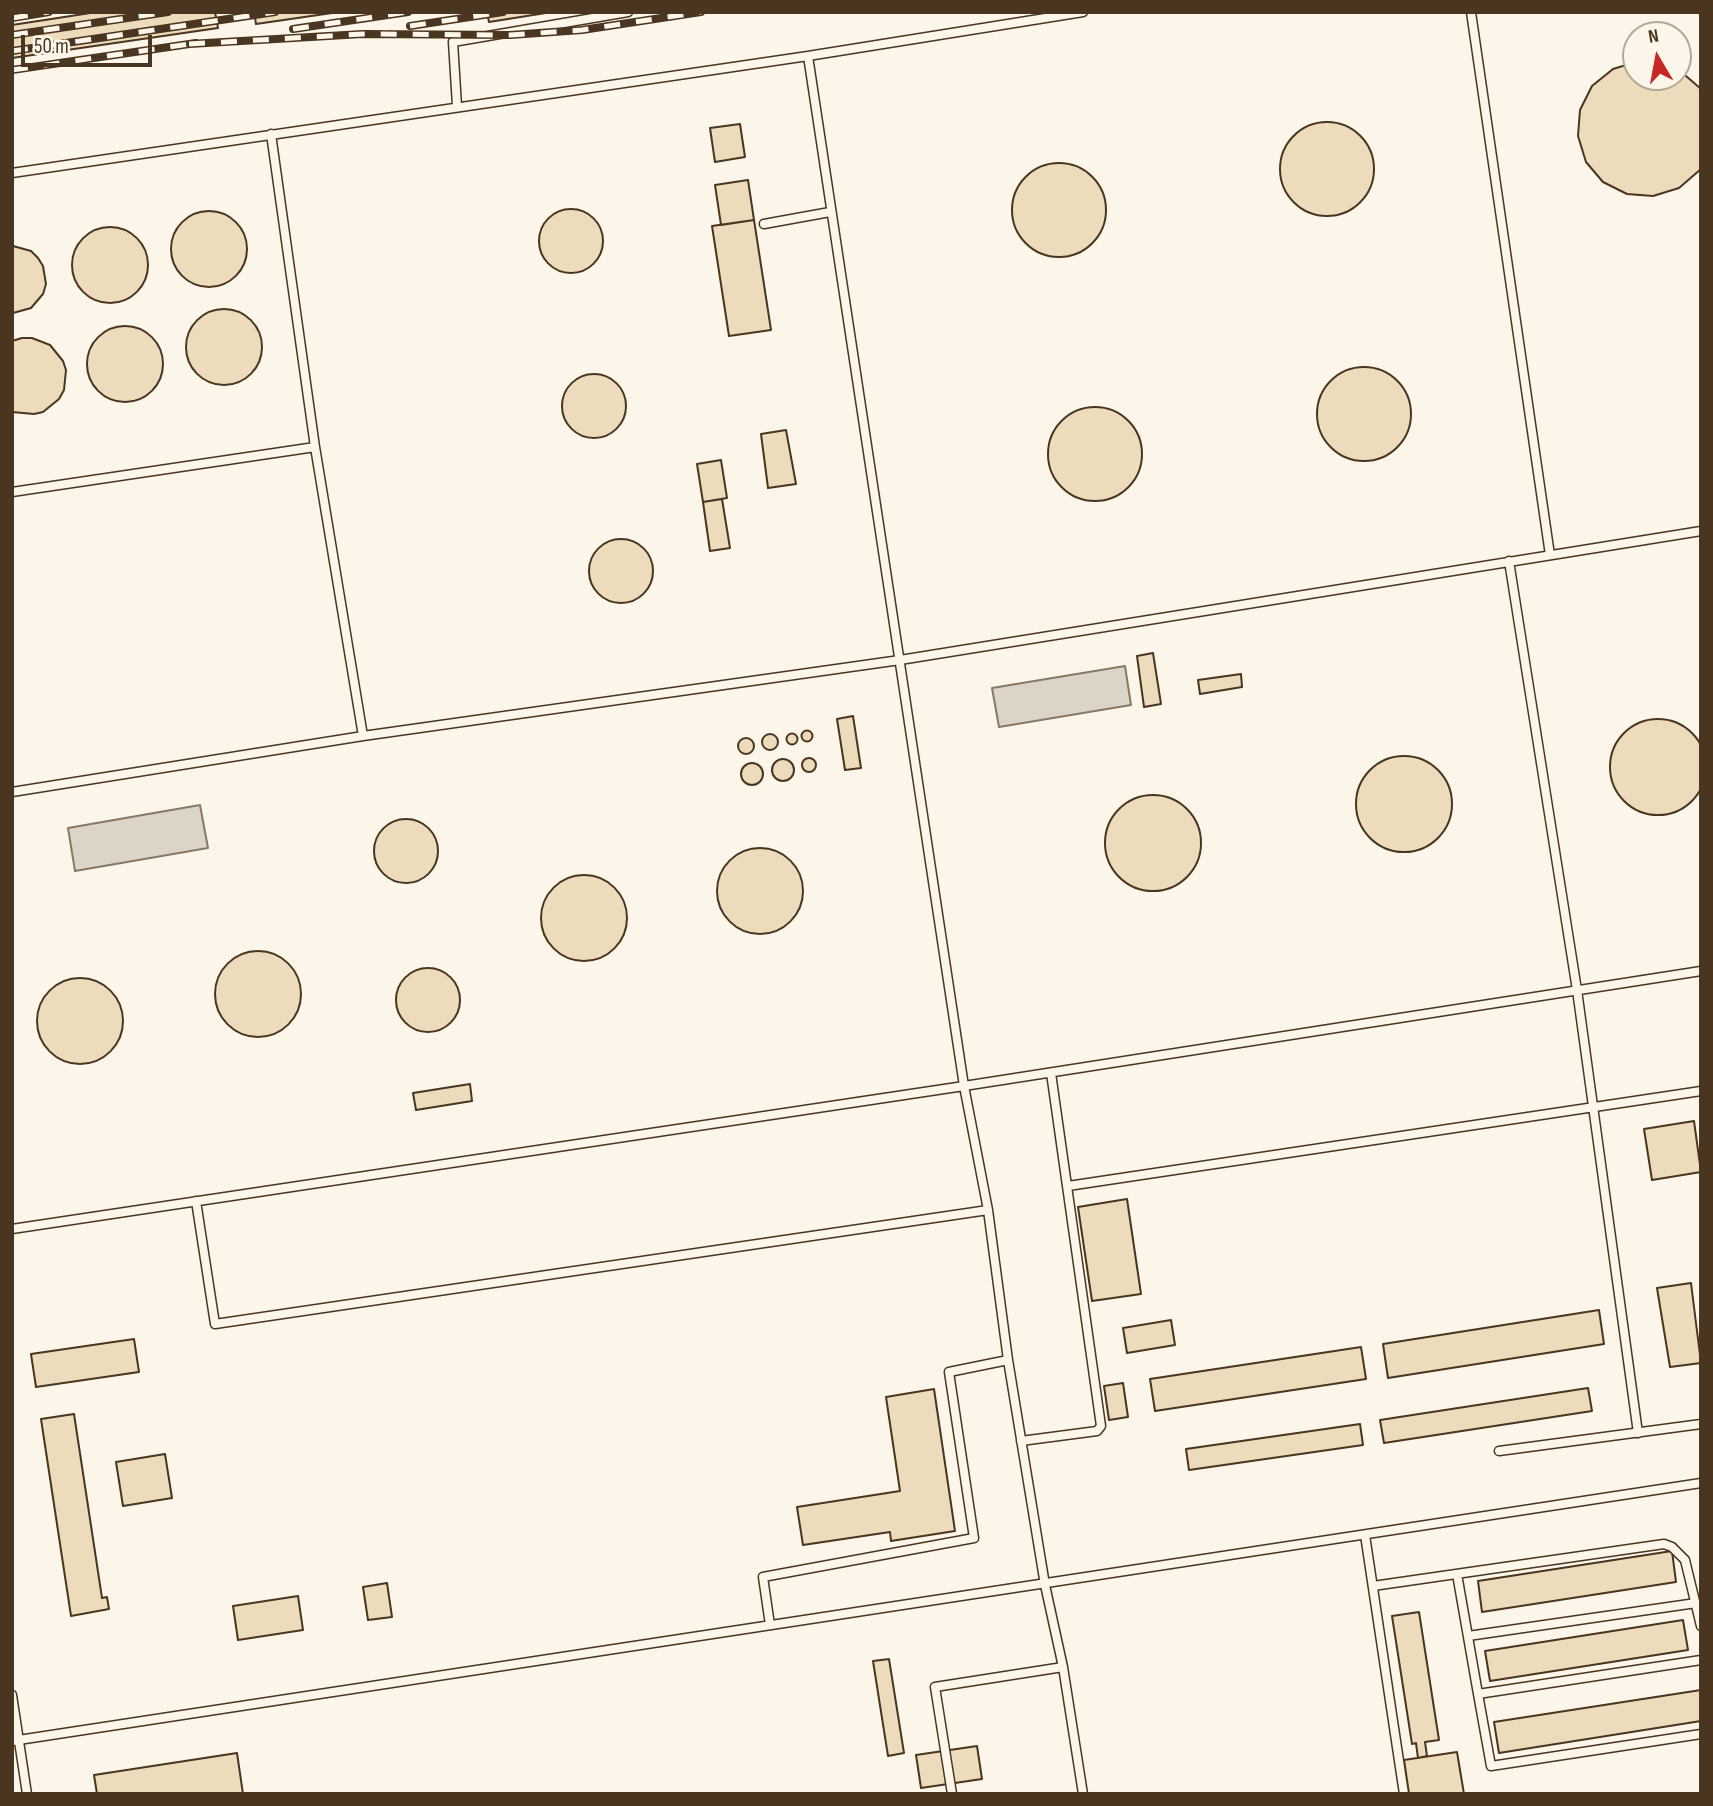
<!DOCTYPE html>
<style>
body{margin:0}
#map{position:relative;width:1713px;height:1806px;overflow:hidden;background:#fbf6e9;font-family:"Sofia Sans Condensed",sans-serif}
canvas{display:block}
.frame{position:absolute;inset:0;border:14px solid #4a3520;pointer-events:none}
.north{position:absolute;left:1622px;top:21px;width:70px;height:70px;box-sizing:border-box;background:#fbf6e9;border:2px solid #b4a999;border-radius:50%;rotate:350deg;font-size:19px;font-weight:700;line-height:28px;text-align:center;color:#4a3520}
.north::after{content:'';display:block;margin:auto;width:24px;height:32px;background:#c62828;clip-path:polygon(50% 0,100% 100%,50% 72%,0 100%)}
.scale{position:absolute;left:21px;top:35px;width:131px;height:32px;box-sizing:border-box;border:4px solid #4a3520;border-top:0;padding-left:9px;font-size:21px;line-height:24px;white-space:nowrap;color:#4a3520;-webkit-text-stroke:5px #fbf6e9;paint-order:stroke}
</style>
<div id="map">
<canvas width="1713" height="1806"></canvas>
<div class="frame"></div>
<div class="north">N</div>
<div class="scale">50 m</div>
</div>
<script>
const context = document.querySelector('canvas').getContext('2d');
context.lineJoin = 'round';
function fill(path, color) { context.fillStyle = color; context.fill(path, 'evenodd'); }
const toPath = rows => new Path2D(rows.map(r => 'M' + r).join(''));
function stroke(path, color, width, dash) { context.strokeStyle = color; context.lineWidth = width; context.lineCap = dash ? 'butt' : 'round'; context.setLineDash(dash || []); context.stroke(path); }
const water = toPath([
 [1125,666,1131,705,999,727,992,688,1125,666],
 [200,805,208,848,75,871,68,828,200,805]
]);
const building = toPath([
 [97,12,215,12,218,28,12,58,12,25,97,12],
 [254,12,339,12,256,24,254,12],
 [487,12,552,12,489,22,487,12],
 [1636,62,1636,77,1678,77,1678,69,1701,89,1701,169,1679,188,1653,196,1627,194,1603,182,1586,162,1578,136,1580,110,1592,86,1613,69,1636,62],
 '1280 169a47 47 0 1 1 94 0a47 47 0 1 1-94 0Z',
 [740,124,745,157,715,162,710,128,740,124],
 '1012 210a47 47 0 1 1 94 0a47 47 0 1 1-94 0Z',
 [748,180,754,220,721,225,715,185,748,180],
 '539 241a32 32 0 1 1 64 0a32 32 0 1 1-64 0Z',
 '171 249a38 38 0 1 1 76 0a38 38 0 1 1-76 0Z',
 [754,220,771,330,729,336,712,226,754,220],
 '72 265a38 38 0 1 1 76 0a38 38 0 1 1-76 0Z',
 [13,246,31,251,38,258,43,266,46,284,43,294,31,308,13,313,13,246],
 '186 347a38 38 0 1 1 76 0a38 38 0 1 1-76 0Z',
 '87 364a38 38 0 1 1 76 0a38 38 0 1 1-76 0Z',
 [22,338,32,338,50,345,63,361,66,370,64,390,59,399,43,412,34,414,12,412,12,341,22,338],
 '1317 414a47 47 0 1 1 94 0a47 47 0 1 1-94 0Z',
 '562 406a32 32 0 1 1 64 0a32 32 0 1 1-64 0Z',
 '1048 454a47 47 0 1 1 94 0a47 47 0 1 1-94 0Z',
 [786,430,796,484,768,488,761,434,786,430],
 [721,460,727,498,703,502,697,464,721,460],
 [722,499,730,548,710,551,703,502,722,499],
 '589 571a32 32 0 1 1 64 0a32 32 0 1 1-64 0Z',
 [1153,653,1161,704,1144,707,1137,656,1153,653],
 [1241,674,1242,687,1200,694,1198,680,1241,674],
 [853,716,861,768,845,770,837,719,853,716],
 '1610 767a48 48 0 1 1 96 0a48 48 0 1 1-96 0Z',
 '801.5 736a5.5 5.5 0 1 1 11 0a5.5 5.5 0 1 1-11 0Z',
 '786.5 739a5.5 5.5 0 1 1 11 0a5.5 5.5 0 1 1-11 0Z',
 '762 742a8 8 0 1 1 16 0a8 8 0 1 1-16 0Z',
 '738 746a8 8 0 1 1 16 0a8 8 0 1 1-16 0Z',
 '1356 804a48 48 0 1 1 96 0a48 48 0 1 1-96 0Z',
 '802 765a7 7 0 1 1 14 0a7 7 0 1 1-14 0Z',
 '772 770a11 11 0 1 1 22 0a11 11 0 1 1-22 0Z',
 '741 774a11 11 0 1 1 22 0a11 11 0 1 1-22 0Z',
 '1105 843a48 48 0 1 1 96 0a48 48 0 1 1-96 0Z',
 '374 851a32 32 0 1 1 64 0a32 32 0 1 1-64 0Z',
 '717 891a43 43 0 1 1 86 0a43 43 0 1 1-86 0Z',
 '541 918a43 43 0 1 1 86 0a43 43 0 1 1-86 0Z',
 '215 994a43 43 0 1 1 86 0a43 43 0 1 1-86 0Z',
 '396 1000a32 32 0 1 1 64 0a32 32 0 1 1-64 0Z',
 '37 1021a43 43 0 1 1 86 0a43 43 0 1 1-86 0Z',
 [470,1084,472,1101,416,1110,413,1093,470,1084],
 [1694,1121,1701,1172,1652,1180,1644,1129,1694,1121],
 [1127,1199,1141,1294,1092,1301,1078,1207,1127,1199],
 [1691,1283,1701,1363,1670,1367,1657,1288,1691,1283],
 [1599,1310,1604,1344,1388,1378,1383,1344,1599,1310],
 [1171,1320,1175,1345,1127,1353,1123,1328,1171,1320],
 [134,1339,139,1372,36,1387,31,1354,134,1339],
 [1361,1347,1366,1379,1155,1411,1150,1379,1361,1347],
 [1123,1383,1128,1417,1109,1420,1104,1386,1123,1383],
 [1588,1388,1592,1411,1384,1443,1380,1420,1588,1388],
 [934,1389,955,1531,891,1541,890,1532,803,1545,797,1507,900,1491,886,1397,934,1389],
 [74,1414,102,1598,107,1597,109,1609,71,1616,41,1419,74,1414],
 [1360,1424,1363,1445,1189,1470,1186,1449,1360,1424],
 [165,1454,172,1498,123,1506,116,1462,165,1454],
 [1672,1551,1676,1582,1482,1612,1478,1581,1672,1551],
 [387,1583,392,1617,368,1620,363,1587,387,1583],
 [298,1596,303,1630,238,1640,233,1606,298,1596],
 [1419,1612,1439,1740,1425,1742,1427,1756,1418,1758,1416,1743,1412,1744,1392,1616,1419,1612],
 [1683,1620,1688,1650,1490,1681,1485,1651,1683,1620],
 [889,1659,904,1753,888,1756,873,1661,889,1659],
 [1701,1690,1701,1721,1499,1753,1494,1722,1701,1690],
 [977,1746,982,1779,921,1788,916,1755,977,1746],
 [1457,1752,1464,1794,1409,1794,1404,1760,1457,1752],
 [237,1753,243,1794,97,1794,94,1775,237,1753]
]);
const service = toPath([
 [1471,12,1550,555],
 [808,56,964,1086,988,1210,1008,1360,1045,1585,1063,1667,1083,1794],
 [457,106,453,42,628,12],
 [271,134,315,447,363,736],
 [12,173,808,56,1083,12],
 [764,224,830,212],
 [12,492,315,447],
 [1509,561,1577,990,1638,1433],
 [12,792,363,736,900,660,1701,531],
 [1068,1186,1701,1091],
 [196,1201,215,1324,988,1210],
 [12,1229,964,1086,1701,971],
 [1021,1441,1097,1431,1101,1426,1051,1073],
 [1499,1451,1701,1424],
 [1365,1535,1404,1794],
 [1457,1574,1478,1694],
 [1373,1586,1664,1544,1672,1547,1685,1560,1701,1626],
 [770,1625,763,1577,974,1538,949,1372,1008,1360],
 [1468,1636,1696,1603],
 [1701,1660,1478,1694,1491,1766,1701,1734],
 [12,1695,27,1794],
 [12,1741,1701,1483],
 [952,1794,935,1687,1063,1667]
]);
const rail = toPath([
 [12,18,49,12],
 [410,26,503,12],
 [293,29,408,12],
 [12,35,168,12],
 [189,44,363,34,510,35,582,30,701,12],
 [12,51,275,12],
 [12,70,196,43]
]);
fill(water, '#dcd4c6');
stroke(water, '#887966', 2);
fill(building, '#ecdcbc');
stroke(building, '#4a3520', 2);
stroke(service, '#4a3520', 11);
stroke(service, '#fbf6e9', 8);
stroke(rail, '#4a3520', 8);
stroke(rail, '#fbf6e9', 5, [16]);
</script>
